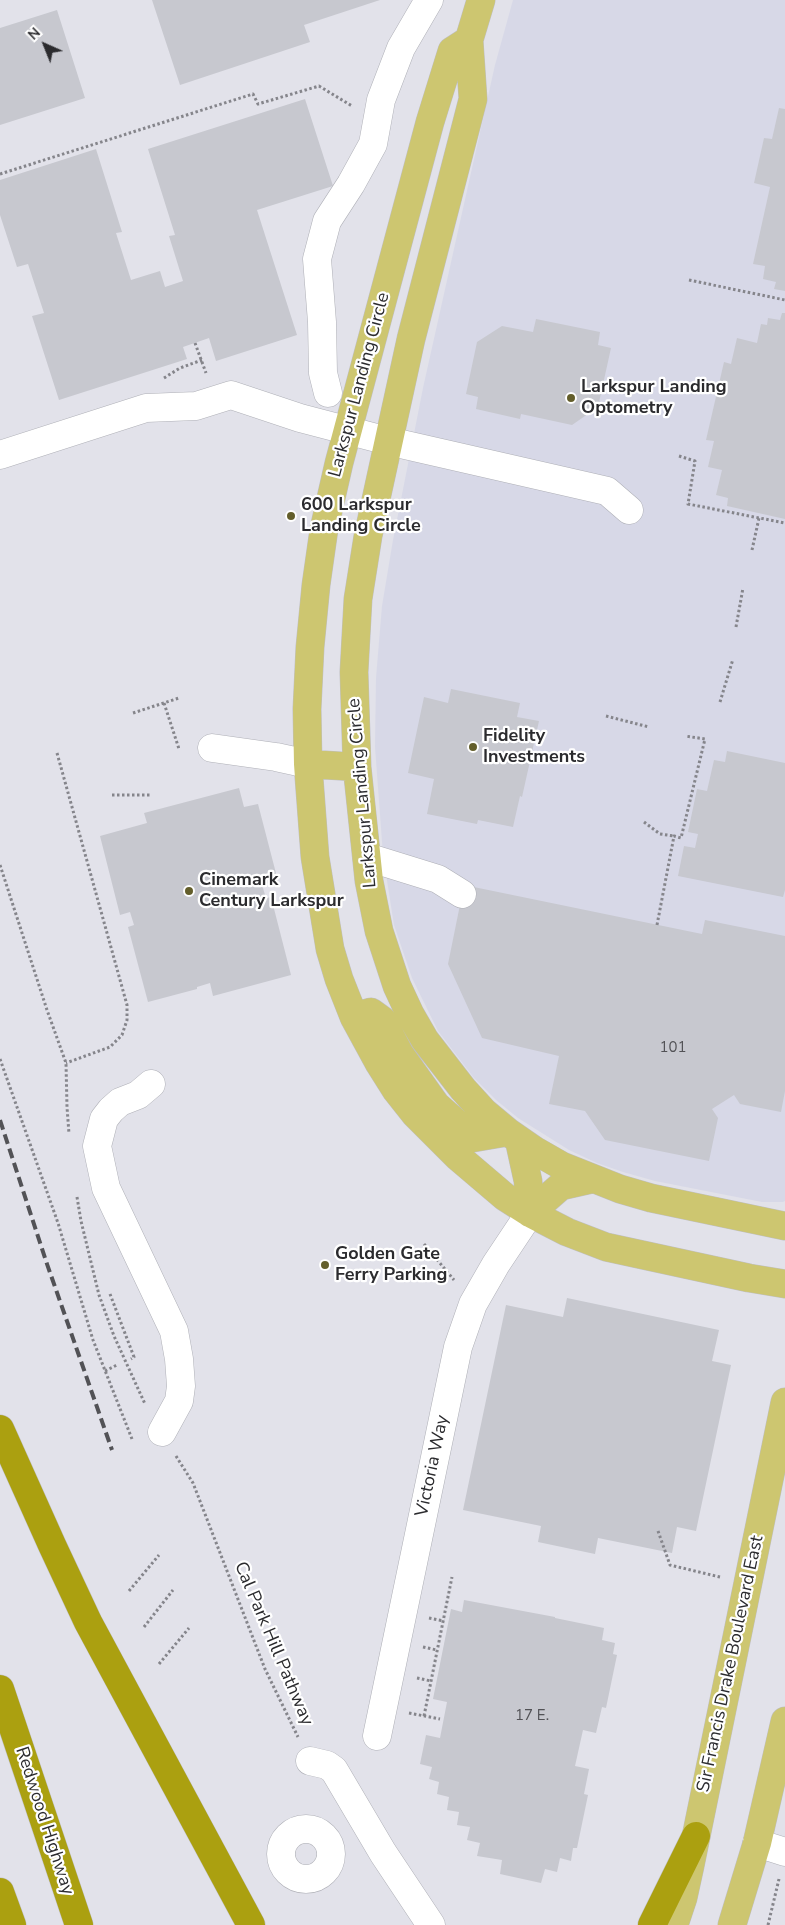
<!DOCTYPE html>
<style>
body{margin:0}
#map{position:relative;width:785px;height:1925px;overflow:hidden;background:#e2e2ea;font-family:"Nunito Sans",sans-serif}
canvas{display:block}
.north{position:absolute;left:20px;top:20px;width:50px;height:50px;-webkit-text-stroke:4px #fff;paint-order:stroke;rotate:316deg;font-size:14px;font-weight:700;line-height:20px;text-align:center;color:#2b2b2e}
.north::after{content:'';display:block;margin:auto;width:18px;height:22px;background:#2b2b2e;clip-path:polygon(50% 0,100% 100%,50% 72%,0 100%)}
</style>
<div id="map">
<canvas width="785" height="1925"></canvas>
<div class="north">N</div>
</div>
<script>
const context = document.querySelector('canvas').getContext('2d');
context.lineJoin = 'round';
function fill(path, color) { context.fillStyle = color; context.fill(path, 'evenodd'); }
const toPath = rows => new Path2D(rows.map(r => 'M' + r).join(''));
function stroke(path, color, width, dash) { context.strokeStyle = color; context.lineWidth = width; context.lineCap = dash ? 'butt' : 'round'; context.setLineDash(dash || []); context.stroke(path); }
function drawText(font, color, halo, rows, align = 'center') {
  context.font = font + ' "Nunito Sans",sans-serif'; context.lineWidth = 4.5; context.setLineDash([]); context.textBaseline = 'middle'; context.strokeStyle = halo; context.fillStyle = color; for (const [text, x, y, turn = 0] of rows) {
    context.save(); context.translate(x, y); context.rotate((+turn || 0) * Math.PI / 180); context.textAlign = isNaN(turn) ? turn : align; if (halo) context.strokeText(text, 0, 0); context.fillText(text, 0, 0); context.restore();
  }
}
const built = toPath([
 [513,0,785,0,785,1201,783,1202,762,1202,655,1181,623,1172,597,1163,569,1150,518,1118,496,1100,474,1078,438,1031,412,978,394,925,383,855,375,747,376,678,382,606,393,540,423,388,495,65]
]);
const building = toPath([
 [152,0,380,0,304,25,310,42,180,85],
 [57,10,85,98,0,125,0,28],
 [305,99,333,186,257,210,297,335,216,361,209,338,183,347,187,359,59,400,32,316,44,313,28,264,17,267,0,215,0,180,96,149,122,232,116,233,131,280,160,271,165,287,183,281,169,236,175,235,148,149],
 [779,108,785,109,785,291,774,289,776,282,763,279,765,266,753,264,770,187,754,183,764,138,772,139],
 [782,313,785,313,785,519,727,506,728,498,716,495,722,470,708,467,714,441,706,440,724,362,731,364,737,338,757,343,761,324,767,325,768,318,780,320],
 [536,319,600,332,598,345,611,348,598,407,572,425,521,414,520,419,476,409,478,397,466,394,477,342,502,326,533,332],
 [451,689,520,703,517,717,539,721,522,797,520,796,513,827,478,820,477,824,427,814,434,779,408,773,424,697,448,703],
 [727,751,785,763,785,890,783,897,678,876,684,846,695,848,698,834,688,832,697,789,707,791,714,760,725,762],
 [239,788,244,807,258,804,278,881,262,885,266,898,271,897,291,975,213,996,210,983,197,987,197,989,148,1002,128,927,134,925,130,912,120,915,100,836,147,823,144,813],
 [464,885,702,934,705,920,785,936,785,1091,781,1112,740,1104,734,1095,712,1109,718,1118,709,1161,605,1140,585,1111,549,1104,559,1056,482,1038,448,964],
 [567,1298,719,1330,712,1361,731,1365,696,1531,677,1527,672,1553,598,1538,595,1554,538,1542,541,1526,463,1510,506,1305,563,1317],
 [464,1600,555,1617,555,1618,604,1628,602,1640,615,1643,613,1654,617,1655,606,1708,602,1707,596,1733,583,1730,575,1766,589,1769,584,1794,588,1795,577,1848,573,1848,571,1861,560,1858,557,1872,545,1869,541,1883,500,1874,502,1860,477,1856,480,1843,467,1840,470,1827,457,1825,459,1812,447,1810,449,1797,437,1794,439,1782,429,1779,432,1767,420,1764,426,1735,440,1738,447,1702,433,1699,451,1609,462,1612]
]);
const path = toPath([
 [0,174,253,94,258,104,319,86,352,106],
 [689,280,785,300],
 [195,343,206,373],
 [164,378,180,368,202,360],
 [679,456,695,461,688,504,785,523],
 [752,550,759,518],
 [736,627,743,588],
 [720,702,733,659],
 [164,703,179,749],
 [133,713,179,698],
 [606,716,649,727],
 [57,753,127,1005,127,1020,122,1035,110,1047,66,1063],
 [112,795,151,795],
 [644,822,660,834,674,836],
 [0,865,47,1010,66,1063,67,1107,69,1134],
 [657,925,674,836,681,838,705,739,685,736],
 [0,1059,58,1223,93,1340,132,1439],
 [77,1197,81,1221,99,1295,114,1336,145,1404],
 [424,1244,454,1280],
 [110,1294,134,1357,131,1359],
 [105,1371,117,1365],
 [176,1456,193,1483,265,1669,298,1737],
 [658,1531,670,1565,720,1577],
 [129,1591,159,1555],
 [429,1618,444,1621],
 [144,1627,173,1590],
 [423,1647,437,1650],
 [159,1664,189,1628],
 [417,1678,431,1681],
 [409,1713,440,1719],
 [424,1716,452,1577],
 [768,1925,779,1879]
]);
const minor = toPath([
 [328,393,323,373,322,322,317,259,327,221,351,184,373,144,381,100,401,48,429,0],
 [0,455,146,408,196,406,231,395,300,418,388,441,607,491,629,510],
 [212,748,276,757,308,764],
 [367,857,438,879,462,894],
 [151,1084,138,1095,120,1102,111,1110,104,1119,97,1146,106,1188,174,1331,179,1359,181,1386,179,1401,162,1432],
 [377,1736,458,1347,473,1304,496,1264,530,1213],
 [310,1761,327,1765,334,1770,383,1853,431,1925],
 '281 1854a25 25 0 1 1 50 0a25 25 0 1 1-50 0Z',
 [757,1843,785,1852]
]);
const major = toPath([
 [481,0,469,40,473,99,411,339,368,536,358,599,354,672,357,767,369,881,379,931,397,986,410,1014,425,1040,463,1089,484,1112,508,1132,534,1150,562,1166,620,1189,651,1198,785,1226],
 [469,40,452,51,430,122,339,463,324,529,316,585,310,647,307,709,308,764,315,857,330,949,339,979,354,1017,379,1063,396,1090,415,1114,458,1157,505,1197,530,1213,567,1232,606,1247,749,1278,785,1284],
 [308,764,357,767],
 [354,1017,371,1012,382,1020,399,1053,436,1105,473,1138,508,1132],
 [519,1140,528,1181,530,1213],
 [530,1213,561,1186,592,1179],
 [674,1925,683,1898,690,1866,785,1402],
 [732,1925,757,1843,785,1721]
]);
const highway = toPath([
 [0,1429,52,1545,88,1622,251,1925],
 [0,1689,79,1925],
 [0,1892,12,1925],
 [652,1925,696,1836]
]);
const rail = toPath([
 [0,1120,47,1264,112,1450]
]);
const markers = [
 [571,398,5,"#635e2b"],
 [291,516,5,"#635e2b"],
 [473,747,5,"#635e2b"],
 [189,891,5,"#635e2b"],
 [325,1265,5,"#635e2b"]
];
const numberNames = [
 ["101",673,1048],
 ["17 E.",532,1716]
];
const streetNames = [
 ["Larkspur Landing Circle",360,385,-75],
 ["Larkspur Landing Circle",363,793,-95],
 ["Victoria Way",433,1466,-78],
 ["Cal Park Hill Pathway",273,1644,67],
 ["Sir Francis Drake Boulevard East",731,1664,-78],
 ["Redwood Highway",44,1821,72]
];
const poiNames = [
 ["Larkspur Landing",581,388],
 ["Optometry",581,409],
 ["600 Larkspur",301,506],
 ["Landing Circle",301,527],
 ["Fidelity",483,737],
 ["Investments",483,758],
 ["Cinemark",199,881],
 ["Century Larkspur",199,902],
 ["Golden Gate",335,1255],
 ["Ferry Parking",335,1276]
];
fill(built, '#d7d8e7');
fill(building, '#c7c8cf');
stroke(minor, '#afb0b7', 29);
stroke(major, '#bfbfc0', 29);
stroke(highway, '#bfbfc0', 29);
stroke(path, '#85858b', 3, [2.5, 2.5]);
stroke(minor, '#fff', 28);
stroke(major, '#cdc670', 28);
stroke(highway, '#aba010', 28);
stroke(rail, '#525256', 4, [10, 5]);
for (const [x, y, r, color] of markers) { const dot = new Path2D(); dot.arc(x, y, r, 0, 2 * Math.PI); context.fillStyle = color; context.fill(dot); stroke(dot, '#fff', 2); }
drawText('15px', '#525256', null, numberNames);
drawText('18px', '#2b2b2e', '#fff', streetNames);
drawText('bold 18px', '#2b2b2e', '#fff', poiNames, 'left');
</script>
